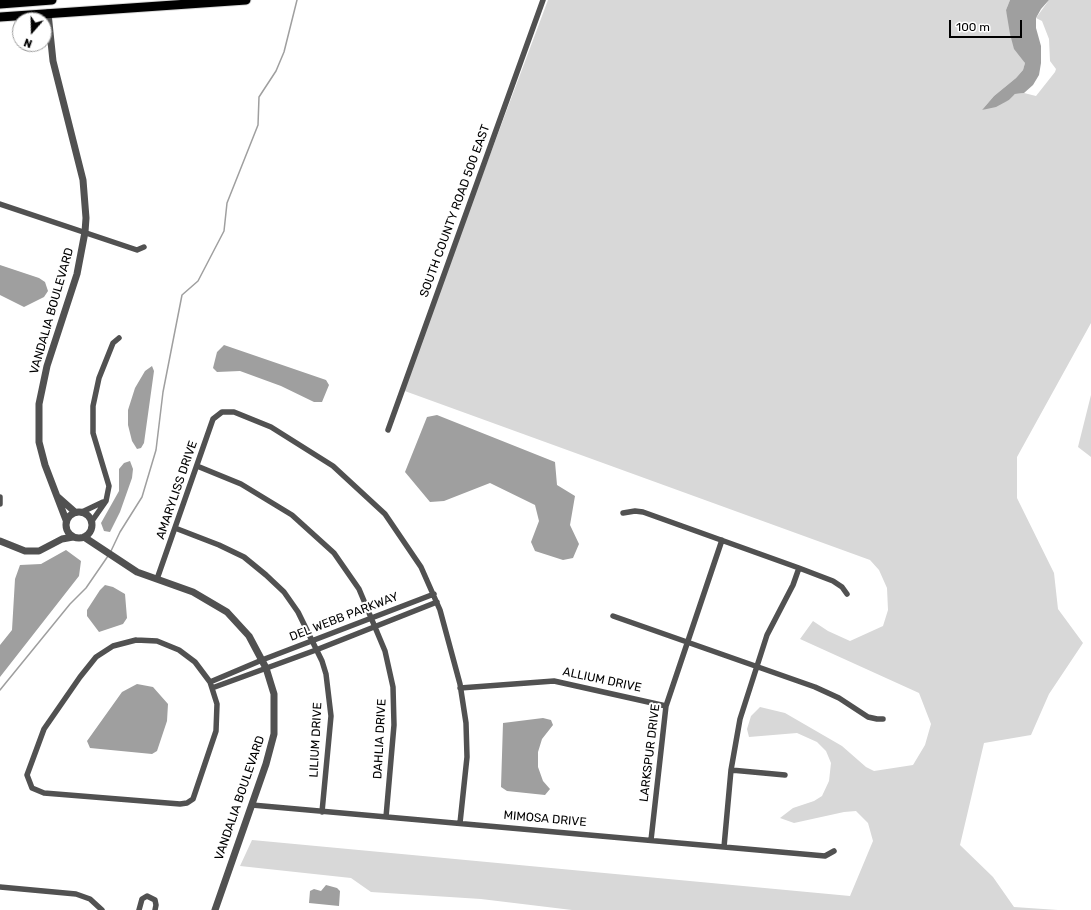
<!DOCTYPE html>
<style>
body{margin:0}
#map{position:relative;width:1091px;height:910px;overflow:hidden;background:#fff;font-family:Rubik,sans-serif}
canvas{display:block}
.north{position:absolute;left:12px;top:12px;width:40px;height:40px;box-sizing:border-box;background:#fff;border:1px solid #999;border-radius:50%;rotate:200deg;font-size:11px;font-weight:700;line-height:16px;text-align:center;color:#000}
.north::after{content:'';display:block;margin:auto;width:14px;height:18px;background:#000;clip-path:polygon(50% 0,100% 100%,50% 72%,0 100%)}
.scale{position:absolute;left:949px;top:20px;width:73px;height:18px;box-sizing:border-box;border:2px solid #000;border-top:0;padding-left:5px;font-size:12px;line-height:14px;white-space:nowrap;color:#000;-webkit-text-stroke:3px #fff;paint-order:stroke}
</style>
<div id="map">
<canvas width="1091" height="910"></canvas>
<div class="north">N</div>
<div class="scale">100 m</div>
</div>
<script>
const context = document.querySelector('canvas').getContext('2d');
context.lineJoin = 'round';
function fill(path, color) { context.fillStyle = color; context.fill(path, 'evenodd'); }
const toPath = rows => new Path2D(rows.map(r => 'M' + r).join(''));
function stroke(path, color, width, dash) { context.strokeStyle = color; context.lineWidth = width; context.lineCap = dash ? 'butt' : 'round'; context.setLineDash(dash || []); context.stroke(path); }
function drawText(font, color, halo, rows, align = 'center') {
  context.font = font + ' Rubik,sans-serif'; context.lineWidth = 4; context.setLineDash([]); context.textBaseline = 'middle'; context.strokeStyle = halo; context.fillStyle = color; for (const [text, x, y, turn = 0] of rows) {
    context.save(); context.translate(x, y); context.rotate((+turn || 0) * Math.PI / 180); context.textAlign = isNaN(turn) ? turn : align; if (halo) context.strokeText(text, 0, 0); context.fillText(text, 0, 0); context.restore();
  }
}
const green = toPath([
 [548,0,1010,0,1006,10,1025,63,1023,70,1016,78,994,96,982,110,1009,100,1015,94,1024,93,1036,96,1055,72,1056,69,1050,61,1049,39,1042,21,1036,18,1049,0,1091,0,1091,323,1017,457,1017,498,1054,573,1058,609,1083,643,1049,694,1031,735,984,743,960,845,993,877,1014,907,1058,910,572,910,481,899,371,892,351,878,240,866,252,840,850,896,873,841,868,823,856,811,844,812,794,823,780,818,793,808,814,801,822,796,829,781,831,763,826,751,817,742,797,733,749,737,747,729,751,716,760,707,785,713,842,746,866,767,874,771,913,765,925,745,931,724,919,693,800,639,813,621,828,631,850,641,883,626,888,610,887,588,879,570,870,560,402,390],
 [1091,395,1091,457,1078,447]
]);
const water = toPath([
 [1010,0,1049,0,1041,9,1036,18,1036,28,1041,46,1041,63,1039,75,1033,85,1024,93,1015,94,1009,100,996,107,982,110,994,96,1016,78,1023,70,1025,63,1014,49,1010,34,1006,10],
 [0,265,39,278,45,282,48,291,44,297,24,307,0,295],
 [224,345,326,380,329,385,322,402,314,402,281,386,240,371,217,372,213,368,217,352],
 [152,366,154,371,144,443,141,448,137,449,132,441,128,425,128,410,135,388,145,371],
 [437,415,555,462,557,485,575,496,570,525,579,544,573,558,563,560,535,551,531,542,539,521,535,505,490,483,444,501,430,502,405,472,427,417],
 [130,461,133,469,132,478,120,512,110,532,104,531,101,523,119,491,119,469,124,463],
 [66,550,81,561,79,576,0,677,0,645,12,630,15,579,20,565,41,564],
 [105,585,113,587,125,594,127,618,123,624,99,632,87,616,87,610,100,590],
 [137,684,153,687,168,704,167,721,157,751,152,754,90,748,87,741,122,692],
 [543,718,551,720,553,725,542,739,538,752,538,767,543,781,550,789,545,795,507,791,501,787,503,723],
 [326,885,337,888,340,891,339,906,309,903,310,891,314,889,321,891]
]);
const stream = toPath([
 [111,551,120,532,142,497,156,450,163,392,182,295,198,281,224,231,227,203,258,125,259,97,276,71,284,52,297,0],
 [0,690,70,604,86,588,108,556]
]);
const minor = toPath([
 [0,204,137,250,144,247],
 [388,430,543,0],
 [197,466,241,484,292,515,334,553,359,589,385,651,393,687,394,725,386,817],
 [0,497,0,504],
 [82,512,103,502],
 [623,513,635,511,643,512,799,568,833,581,842,587,847,594],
 [92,521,106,501,109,486,93,433,93,406,99,378,113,343,119,338],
 [175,528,219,545,244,557,266,575,284,592,298,612,322,661,326,674,331,716,322,812],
 [157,579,213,419,222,412,234,412,271,427,333,466,385,514,421,567,440,610,460,684,466,723,467,757,460,823],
 [613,616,815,687,839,698,868,717,877,719,883,719],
 [136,640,157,641,179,650,195,662,210,682,217,704,216,731,193,799,187,803,180,804,44,793,32,788,27,775,44,729,80,677,96,657,113,646,136,640],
 [210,682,262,660,434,594],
 [212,688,316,650,437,602],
 [460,688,554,681,666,706],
 [731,770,785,775],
 [252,805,825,856,834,851],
 [651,840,666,706,722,540],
 [724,847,731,770,740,719,767,635,793,585,799,568],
 [0,887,76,894,90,899,102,910],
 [139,910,142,899,147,896,155,900,156,905,155,910]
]);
const tertiary = toPath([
 [48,13,53,61,83,180,86,218,85,232,77,274,47,366,39,404,39,442,45,465,66,520],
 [58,497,75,512],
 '66 525a13 13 0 1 1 26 0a13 13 0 1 1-26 0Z',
 [84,537,137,572,193,592,227,612,249,636,266,668,274,694,274,734,266,764,215,910],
 [0,541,25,551,39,551,62,539,73,537]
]);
const primary = toPath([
 [0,4,52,0],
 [0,17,246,0]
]);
const streetNames = [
 ["SOUTH COUNTY ROAD 500 EAST",455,211,-70],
 ["VANDALIA BOULEVARD",52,311,-74],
 ["AMARYLISS DRIVE",177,490,-71],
 ["DEL WEBB PARKWAY",344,617,-21],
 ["ALLIUM DRIVE",602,680,12],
 ["DAHLIA DRIVE",380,739,-87],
 ["LILIUM DRIVE",316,740,-87],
 ["LARKSPUR DRIVE",650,753,-83],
 ["VANDALIA BOULEVARD",240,798,-71],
 ["MIMOSA DRIVE",545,819,5]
];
fill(green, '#d8d8d8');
fill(water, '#9f9f9f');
stroke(stream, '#9f9f9f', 1.5);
stroke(primary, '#dbdbdb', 11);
stroke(minor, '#515151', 5.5);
stroke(tertiary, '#515151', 7);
stroke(primary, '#000', 9);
drawText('12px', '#000', '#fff', streetNames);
</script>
